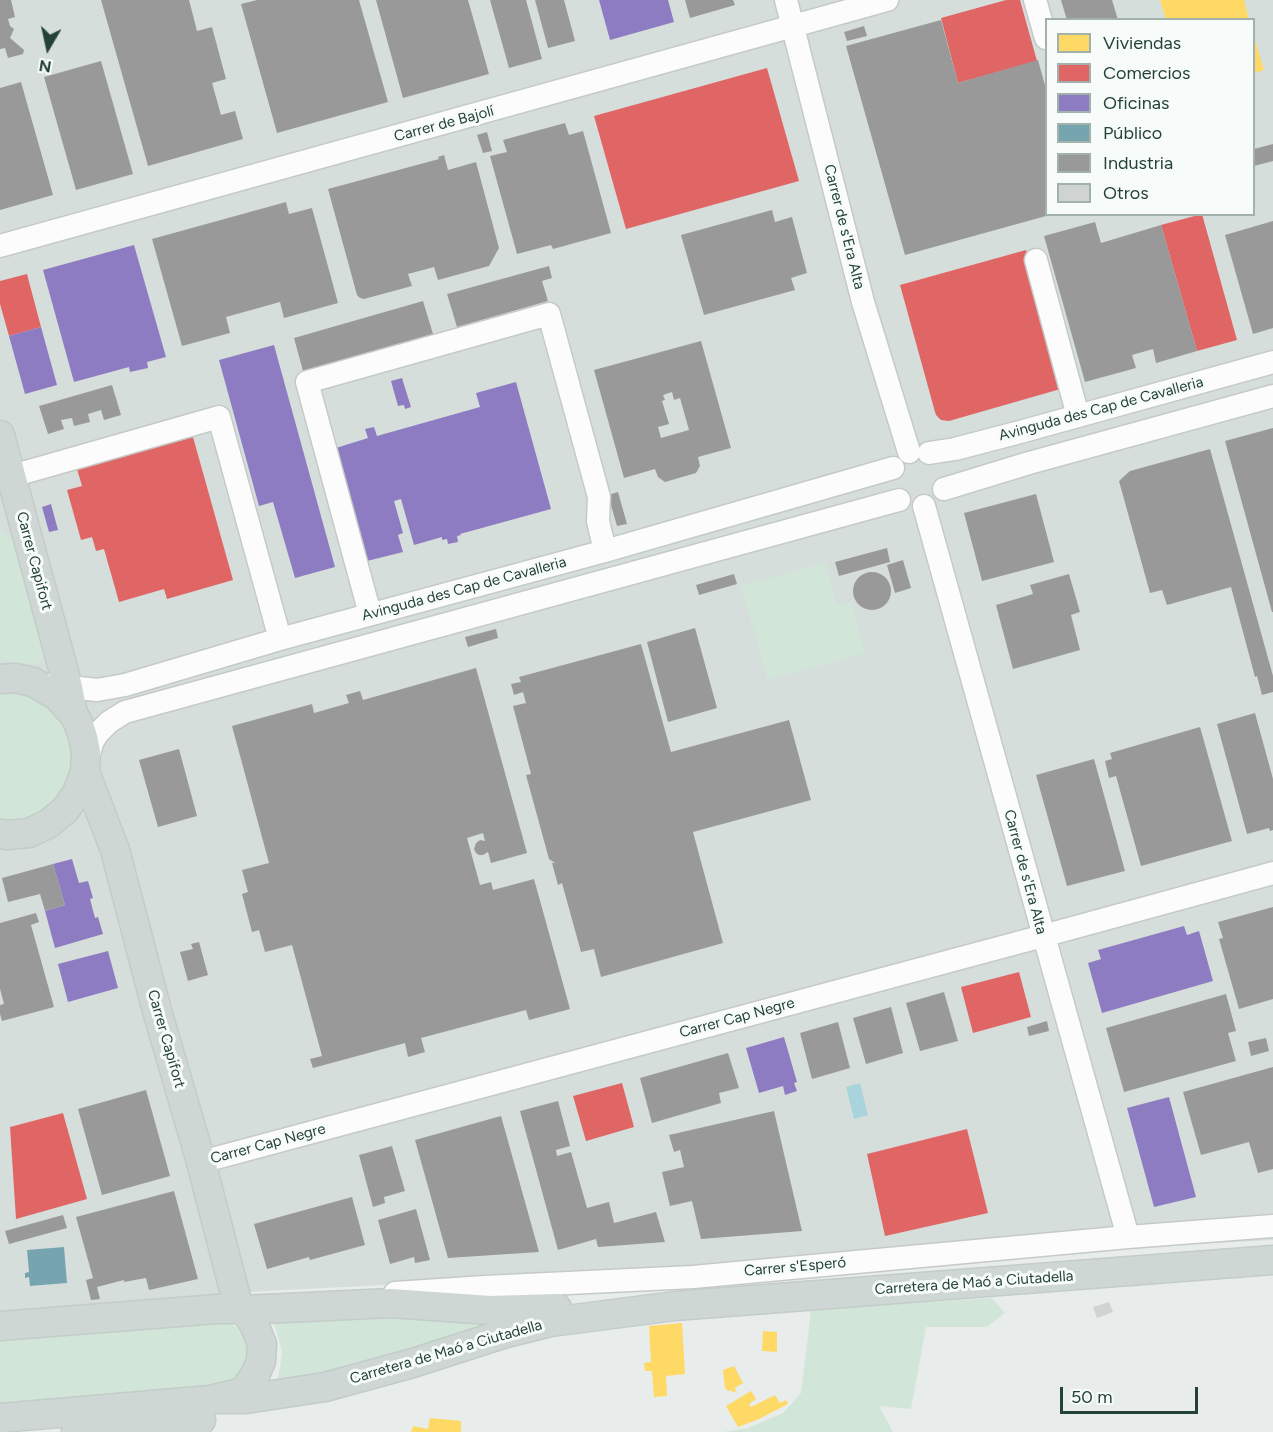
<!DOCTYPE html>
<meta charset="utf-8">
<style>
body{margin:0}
#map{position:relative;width:1273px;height:1432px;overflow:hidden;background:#e8edeb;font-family:Figtree,sans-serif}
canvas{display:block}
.legend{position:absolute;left:1045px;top:18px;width:210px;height:198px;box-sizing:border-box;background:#f7fbf9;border:2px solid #a3b1ad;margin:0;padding:8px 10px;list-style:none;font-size:18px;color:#24423a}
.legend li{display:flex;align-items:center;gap:12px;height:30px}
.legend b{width:30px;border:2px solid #a3b1ad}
.north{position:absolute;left:18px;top:18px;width:60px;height:60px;-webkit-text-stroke:4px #f7fbf9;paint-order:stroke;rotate:189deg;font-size:16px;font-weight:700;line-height:24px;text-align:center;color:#24423a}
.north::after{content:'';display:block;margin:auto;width:21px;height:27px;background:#24423a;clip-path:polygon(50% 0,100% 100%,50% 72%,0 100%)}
.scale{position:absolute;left:1060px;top:1387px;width:138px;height:27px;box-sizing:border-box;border:3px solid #24423a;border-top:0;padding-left:8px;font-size:18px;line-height:21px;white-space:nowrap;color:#24423a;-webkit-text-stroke:4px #f7fbf9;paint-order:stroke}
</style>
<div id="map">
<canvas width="1273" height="1432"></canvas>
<ul class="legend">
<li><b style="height:16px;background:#ffd966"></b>Viviendas</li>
<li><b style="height:16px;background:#e06666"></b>Comercios</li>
<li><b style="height:16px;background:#8e7cc3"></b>Oficinas</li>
<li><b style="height:16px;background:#76a5af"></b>Público</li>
<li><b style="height:16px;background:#999"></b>Industria</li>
<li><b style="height:16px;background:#cfd4d2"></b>Otros</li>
</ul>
<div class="north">N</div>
<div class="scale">50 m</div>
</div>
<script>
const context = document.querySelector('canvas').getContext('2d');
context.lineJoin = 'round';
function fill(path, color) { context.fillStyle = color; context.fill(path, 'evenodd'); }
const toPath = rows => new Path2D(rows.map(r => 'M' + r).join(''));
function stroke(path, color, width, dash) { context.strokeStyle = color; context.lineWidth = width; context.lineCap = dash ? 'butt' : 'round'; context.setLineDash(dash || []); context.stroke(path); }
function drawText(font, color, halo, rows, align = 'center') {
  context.font = font + ' Figtree,sans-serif'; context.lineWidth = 6; context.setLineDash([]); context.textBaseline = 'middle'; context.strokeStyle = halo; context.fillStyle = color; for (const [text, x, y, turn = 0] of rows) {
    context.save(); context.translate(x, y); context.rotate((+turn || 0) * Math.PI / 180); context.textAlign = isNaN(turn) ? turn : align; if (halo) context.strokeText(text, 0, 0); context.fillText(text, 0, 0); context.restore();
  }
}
const built = toPath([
 [0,0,1273,0,1273,1240,266,1291,0,1311],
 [1046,20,1254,20,1254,214,1046,214]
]);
const green = toPath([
 [0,530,18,542,44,654,37,664,0,661],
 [825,563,837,605,851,602,865,653,768,680,741,586],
 [16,690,38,697,56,711,69,730,74,752,71,775,60,795,43,810,22,819,0,820,0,691],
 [992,1298,1005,1313,987,1327,926,1327,911,1409,879,1406,893,1432,723,1432,748,1428,783,1413,801,1393,811,1310],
 [323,1314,500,1322,343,1373,277,1380,280,1367,282,1351,273,1319],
 [224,1320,239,1329,246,1341,248,1359,243,1373,219,1390,0,1407,0,1336]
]);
const water = toPath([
 [860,1083,868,1115,854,1119,846,1087]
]);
const homes = toPath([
 [1160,0,1244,0,1249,20,1166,20],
 [1254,37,1264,70,1254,73],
 [682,1323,685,1374,666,1376,667,1396,654,1397,652,1371,645,1371,644,1363,651,1362,649,1326],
 [763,1331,777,1332,777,1352,762,1351],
 [734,1366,743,1383,735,1388,736,1391,733,1393,731,1390,728,1391,725,1388,723,1370],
 [751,1391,756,1399,749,1404,751,1407,775,1395,780,1403,786,1400,788,1404,759,1419,738,1427,726,1406],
 [430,1418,461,1421,461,1432,411,1432,413,1426,428,1429]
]);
const shops = toPath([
 [1006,0,1020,0,1037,61,958,83,941,18],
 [767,68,799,181,626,229,594,116],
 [1202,214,1237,340,1197,351,1161,225],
 [1026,250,1064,388,949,421,941,420,936,415,935,412,900,285],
 [27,274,41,327,9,336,0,304,0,281],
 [193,437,233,580,167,599,164,589,119,602,104,549,96,551,92,537,81,540,67,490,82,486,77,469],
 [1019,972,1031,1017,973,1033,961,987],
 [622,1083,634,1127,586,1141,573,1096],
 [63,1113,87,1199,16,1219,10,1127],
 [967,1129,988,1213,885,1236,867,1154]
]);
const offices = toPath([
 [599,0,668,0,674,22,610,40],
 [134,245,166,357,147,362,148,368,130,372,129,367,74,382,43,270],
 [41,327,57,385,25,394,9,336],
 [274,345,335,567,295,578,273,502,259,506,219,360],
 [402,378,411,407,405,409,404,405,398,406,391,381],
 [516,382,551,509,460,534,461,535,457,536,458,542,448,544,447,539,442,540,442,537,414,545,401,499,394,501,403,533,398,535,403,552,367,561,336,448,368,438,365,429,374,427,377,436,480,407,476,393],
 [51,504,58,530,49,532,42,507],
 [72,859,79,883,88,881,93,898,90,899,95,918,98,917,103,934,55,948,45,911,65,905,53,864],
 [1184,926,1187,935,1199,931,1213,981,1102,1013,1088,963,1101,959,1098,950],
 [108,951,118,988,68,1002,58,964],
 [784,1037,797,1082,794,1083,797,1091,785,1095,783,1086,759,1093,746,1048],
 [1169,1097,1196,1197,1154,1207,1127,1108]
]);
const public = toPath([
 [64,1247,67,1283,30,1286,29,1277,25,1278,25,1273,29,1272,27,1250]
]);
const industry = toPath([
 [0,0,11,0,15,17,8,19,10,26,14,29,10,38,24,50,23,54,8,58,5,48,0,49],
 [101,0,189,0,197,31,212,27,226,79,212,83,221,115,235,111,243,139,148,166],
 [257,0,359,0,388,102,277,133,241,4],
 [376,0,468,0,489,74,403,98],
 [490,0,526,0,542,59,509,68],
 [535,0,564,0,575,41,548,48],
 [685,0,733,0,735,5,690,18],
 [1061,0,1112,0,1118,20,1067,20],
 [941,20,958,83,1038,60,1046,89,1046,216,905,255,846,46],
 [864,26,867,36,847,41,844,32],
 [101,61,133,174,76,190,44,77],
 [21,82,53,195,0,210,0,88],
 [565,123,569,135,583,131,611,233,553,249,551,245,517,254,490,156,507,152,503,140],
 [487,132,492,151,483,153,477,135],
 [1273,144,1273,161,1254,166,1254,149],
 [444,155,448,170,476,162,499,248,489,266,438,280,434,267,408,274,412,286,364,299,360,298,357,295,328,189,439,159,438,157],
 [286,202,289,214,312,208,338,303,284,318,280,302,226,317,230,333,182,346,152,239],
 [772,210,775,222,792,217,807,273,791,278,795,290,704,315,681,235],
 [1273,221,1273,328,1253,334,1225,235],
 [1095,222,1101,243,1161,225,1197,351,1156,363,1153,349,1132,355,1136,368,1085,382,1044,236],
 [549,266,552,278,542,281,548,301,457,327,447,294],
 [423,301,433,334,303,371,294,338],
 [701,341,731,448,698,457,700,466,696,473,665,482,658,477,655,469,624,478,594,370],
 [672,392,674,400,680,398,689,430,661,438,658,427,669,424,662,401,665,400,663,395],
 [112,385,121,415,104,420,101,410,88,414,90,422,74,426,72,418,61,420,64,429,48,434,39,406],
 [1273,428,1273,612,1272,612,1225,441],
 [1210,449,1273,676,1273,692,1262,695,1257,676,1255,677,1231,587,1167,605,1162,590,1150,593,1119,481,1130,471],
 [618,492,627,524,617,526,608,495],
 [1036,494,1054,562,982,581,964,513],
 [887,548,890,562,839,576,835,562],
 [903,560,911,588,895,593,887,565],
 '853 591a19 19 0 1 1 38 0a19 19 0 1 1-38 0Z',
 [734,574,737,584,699,595,696,585],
 [1069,574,1080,612,1071,615,1080,650,1013,669,996,605,1033,594,1030,585],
 [695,628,717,708,668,722,647,642],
 [496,629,498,638,468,647,465,637],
 [641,644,671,752,789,720,811,800,693,832,723,943,601,977,594,949,581,952,562,883,558,885,552,863,555,863,549,859,526,775,531,774,513,706,526,703,523,692,514,695,511,684,521,682,519,677],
 [476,668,527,853,491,863,488,852,483,855,479,855,476,853,474,849,476,843,480,840,485,841,483,833,467,838,480,885,491,882,493,890,534,879,570,1009,529,1020,526,1010,421,1038,425,1052,408,1057,405,1043,313,1068,310,1059,322,1056,292,945,265,952,259,930,252,932,242,894,248,892,242,870,269,863,232,726,312,704,314,713,349,703,346,695,360,691,363,700],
 [1255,713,1273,779,1273,830,1270,831,1269,828,1247,834,1217,724],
 [1200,727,1232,841,1141,866,1116,776,1109,778,1105,761,1112,759,1110,753],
 [179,749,197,816,158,827,139,760],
 [1094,759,1125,871,1067,886,1036,775],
 [53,864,65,905,45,911,40,894,8,902,2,878],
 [1273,907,1273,999,1239,1009,1219,939,1223,938,1218,922],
 [36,913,39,922,31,925,54,1007,2,1021,0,1014,0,1005,4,1004,0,989,0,923],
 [199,942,208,975,188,981,180,952,193,949,191,944],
 [944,992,958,1041,920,1051,906,1003],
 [1226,994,1236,1031,1228,1033,1236,1061,1124,1092,1106,1028],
 [891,1007,903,1053,866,1064,853,1018],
 [1047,1021,1049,1031,1029,1036,1027,1027],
 [838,1022,850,1068,812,1079,800,1033],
 [1266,1038,1269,1051,1251,1056,1248,1042],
 [728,1053,739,1088,719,1093,721,1103,652,1123,640,1078],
 [1273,1067,1273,1169,1258,1173,1249,1142,1201,1155,1183,1092],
 [146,1090,170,1176,102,1195,78,1109],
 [558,1101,570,1146,556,1150,557,1156,571,1152,587,1208,609,1202,614,1223,656,1212,665,1242,598,1247,596,1239,558,1250,520,1111],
 [774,1111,802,1231,701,1239,692,1201,670,1206,662,1172,684,1167,680,1150,674,1152,669,1135],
 [501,1116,539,1252,448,1258,415,1140],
 [392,1146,405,1191,384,1197,385,1203,373,1207,359,1155],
 [174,1191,198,1279,149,1290,146,1278,124,1282,124,1280,97,1287,100,1299,91,1300,86,1280,93,1278,76,1217],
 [352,1197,365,1245,310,1260,309,1257,267,1269,254,1224],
 [416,1209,430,1260,415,1263,414,1257,390,1264,378,1220],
 [63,1215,67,1228,9,1244,5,1231]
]);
const building = toPath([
 [1109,1302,1113,1312,1097,1318,1093,1307]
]);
const minor = toPath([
 [786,0,863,302,909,452],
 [1035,0,1046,38],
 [0,246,887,0],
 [1036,260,1078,416],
 [929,453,955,449,1020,432,1273,362],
 [12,476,219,417,280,639],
 [944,489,1029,463,1273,396],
 [924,506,1128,1237],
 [370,614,307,382,549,314,599,497,598,521,605,551],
 [52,685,97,690,125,685,280,639,605,551,893,468],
 [86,763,93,741,98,733,109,722,125,712,899,500],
 [201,1162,1043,936,1273,873],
 [395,1293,485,1287,693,1277,1128,1237,1273,1226]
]);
const major = toPath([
 [0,435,68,687,73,714],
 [0,679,15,678,33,682,57,696,73,714,78,722,83,737,86,752,85,772,77,793,65,810,48,824,29,833,8,835,0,834],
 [85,772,115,850,156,1007,201,1162,239,1309],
 [242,1310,391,1303,490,1310,557,1308],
 [0,1326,217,1309,239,1309,246,1313,254,1324,262,1344,261,1361,256,1373,246,1388,239,1393,210,1400,0,1418],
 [218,1399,246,1399,325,1387,413,1363,503,1334,551,1322,675,1306,1273,1260],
 [76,1432,139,1427,201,1420]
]);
const streetNames = [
 ["Carrer de Bajolí",444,124,-15],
 ["Carrer de s'Era Alta",844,227,76],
 ["Avinguda des Cap de Cavalleria",1101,409,-15],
 ["Carrer Capifort",34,561,75],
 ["Avinguda des Cap de Cavalleria",464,589,-15],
 ["Carrer de s'Era Alta",1025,872,75],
 ["Carrer Cap Negre",737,1018,-15],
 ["Carrer Capifort",166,1039,74],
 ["Carrer Cap Negre",268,1144,-15],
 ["Carrer s'Esperó",795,1267,-5],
 ["Carretera de Maó a Ciutadella",974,1283,-4],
 ["Carretera de Maó a Ciutadella",446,1352,-16]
];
fill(built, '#d6dedb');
fill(green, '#d1e6d8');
fill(water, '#a9d4db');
fill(homes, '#ffd966');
fill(shops, '#e06666');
fill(offices, '#8e7cc3');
fill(public, '#76a5af');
fill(industry, '#999');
fill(building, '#cfd4d2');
stroke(minor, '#c5cac8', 25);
stroke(major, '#c3ccc9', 31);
stroke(minor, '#fcfcfc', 22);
stroke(major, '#cfd7d5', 28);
drawText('15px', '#24423a', '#f7fbf9', streetNames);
</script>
